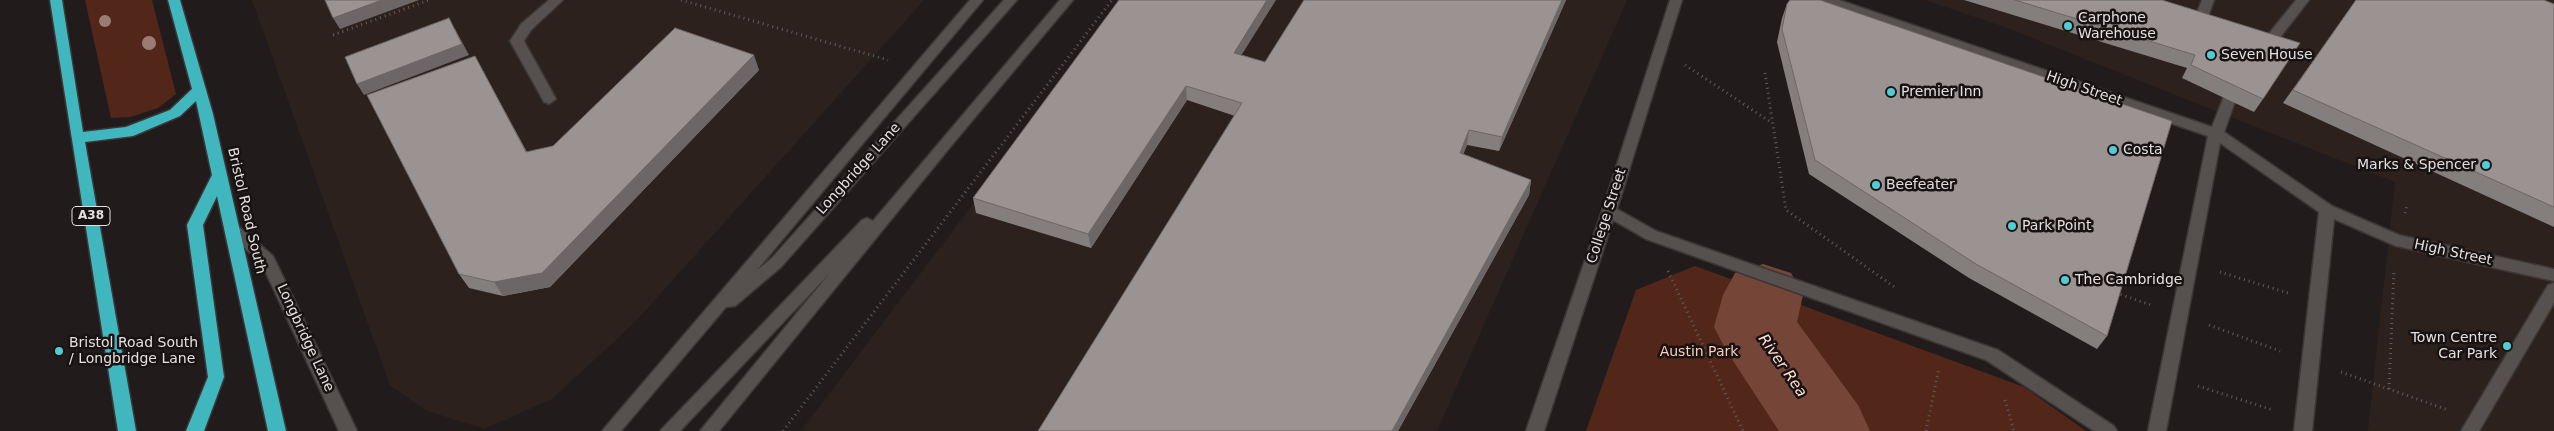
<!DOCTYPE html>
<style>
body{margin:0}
canvas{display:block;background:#211c1b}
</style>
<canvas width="2554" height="431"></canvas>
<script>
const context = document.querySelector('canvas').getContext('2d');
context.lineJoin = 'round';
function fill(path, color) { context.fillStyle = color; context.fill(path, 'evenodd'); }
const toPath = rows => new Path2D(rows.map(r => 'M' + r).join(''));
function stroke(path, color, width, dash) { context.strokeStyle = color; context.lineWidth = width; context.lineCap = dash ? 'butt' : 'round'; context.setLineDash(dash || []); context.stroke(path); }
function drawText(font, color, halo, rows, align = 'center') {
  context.font = font + ' "DejaVu Sans",sans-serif'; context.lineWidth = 5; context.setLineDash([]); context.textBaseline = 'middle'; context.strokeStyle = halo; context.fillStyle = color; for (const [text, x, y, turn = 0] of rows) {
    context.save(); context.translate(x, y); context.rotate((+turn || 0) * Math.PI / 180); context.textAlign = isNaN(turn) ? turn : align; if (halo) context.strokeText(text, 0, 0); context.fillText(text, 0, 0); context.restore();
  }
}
const built = toPath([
 [252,0,924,0,635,322,552,399,484,429,425,410,390,385],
 [1128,0,1627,0,1437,431,801,431],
 [1925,0,2554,0,2554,431,2368,431,2395,182,2002,26]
]);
const green = toPath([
 [85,0,152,0,176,94,158,108,130,117,111,118],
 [1695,266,2024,387,2086,431,1586,431,1636,290]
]);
const river = toPath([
 [1763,264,1791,273,1803,295,1797,322,1858,405,1870,431,1779,431,1726,350,1714,327,1723,295,1735,273,1763,264]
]);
const path = toPath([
 [681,0,888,60],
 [333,35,429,0],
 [1685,65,1772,123],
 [1765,73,1786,210,1896,288],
 [2405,213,2407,206],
 [1668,271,1743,431],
 [2220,272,2288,293],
 [2116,293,2151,305],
 [2209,325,2280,351],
 [2341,372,2448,410],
 [2198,386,2273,410],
 [2389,389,2394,270],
 [2005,400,2014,431],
 [783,431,1112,0],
 [1926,431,1939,368]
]);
const minor = toPath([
 [549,0,563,0,531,30,524,41,556,99,549,104,544,102,510,41,521,24,549,0],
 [970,0,983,0,757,270,771,259,1004,0,1017,0,781,267,735,306,726,307,621,431,602,431,970,0],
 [1060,0,1073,0,951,146,719,431,700,431,829,274,680,431,660,431,862,220,867,218,873,221,1060,0],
 [1670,0,1682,0,1617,209,1656,231,1998,350,2114,426,2117,431,2094,431,1986,360,1646,239,1613,220,1544,431,1526,431,1602,211,1670,0],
 [1820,0,1839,0,2212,127,2224,96,2234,96,2236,99,2224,132,2332,206,2399,235,2554,269,2554,281,2396,246,2334,219,2312,431,2294,431,2319,212,2220,143,2166,431,2148,431,2208,136,1821,3,1820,0],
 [2202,0,2214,0,2204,28,2197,32,2186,26,2193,22,2202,0],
 [2296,0,2309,0,2268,53,2258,53,2256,50,2258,47,2296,0],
 [233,224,238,226,273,256,357,431,339,431,262,264,225,230,228,226,233,224],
 [2554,283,2554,303,2479,431,2461,431,2548,285,2554,283]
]);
const highway = toPath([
 [50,0,62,0,83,132,126,127,170,110,192,89,168,0,180,0,213,114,286,431,268,431,217,196,203,225,224,377,204,431,186,431,208,377,187,225,212,175,196,101,180,116,133,136,85,142,136,431,118,431,50,0]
]);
const trees = [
 [105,21,6],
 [149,43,7]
];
const wall = toPath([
 [1304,0,1566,0,1499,151,1467,145,1463,154,1531,180,1529,195,1398,431,1038,431,1235,116,1187,100,1091,248,976,213,973,198,1242,55,1265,62],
 [1964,0,2162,0,2263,99,2254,112,2182,78,2187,68],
 [2356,0,2554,4,2554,227,2283,103],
 [1787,4,2107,336,2097,349,1969,278,1809,174,1777,42,1782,18],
 [759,70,550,287,503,296,469,288,459,274,483,71,527,152,553,146]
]);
const shadedWall = toPath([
 [382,0,419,0,340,29,333,18],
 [1267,0,1276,0,1234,67,1234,53],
 [1562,0,1566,0,1499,151,1502,137],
 [455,29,469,55,364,95,357,84],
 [754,55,759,70,550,287,503,296,494,282],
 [1186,86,1187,100,1091,248,1088,234],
 [1469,130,1467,145,1458,168,1460,153],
 [1531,180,1529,195,1398,431,1392,431]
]);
const building = toPath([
 [325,0,382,0,333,18,325,0],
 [1119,0,1267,0,1234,53,1265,62,1304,0,1562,0,1502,137,1469,130,1460,153,1531,180,1392,431,1038,431,1242,103,1186,86,1088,234,973,198,1119,0],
 [1790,0,1820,0,2172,121,2107,336,1976,264,1815,160,1782,29,1787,4,1790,0],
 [2015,0,2162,0,2300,43,2263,99,2191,65,2195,55,2015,0],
 [2356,0,2544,0,2554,4,2554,207,2293,90,2356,0],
 [449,18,462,44,357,84,345,57,449,18],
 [675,28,754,55,542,273,494,282,459,274,367,95,475,56,526,152,553,146,675,28]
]);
const markers = [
 [2068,26,5,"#51ccd4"],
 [2211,55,5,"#51ccd4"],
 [1891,92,5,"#51ccd4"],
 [2113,150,5,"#51ccd4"],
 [2486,165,5,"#51ccd4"],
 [1876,185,5,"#51ccd4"],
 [2012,226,5,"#51ccd4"],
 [2065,280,5,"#51ccd4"],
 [2507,346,5,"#51ccd4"],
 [59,351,5,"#51ccd4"]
];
const shields = [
 [91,216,38]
];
const shieldNames = [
 ["A38",91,216]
];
const poiNames = [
 ["Carphone",2078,18],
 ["Warehouse",2078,34],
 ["Seven House",2221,55],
 ["Premier Inn",1901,92],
 ["Costa",2123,150],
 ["Marks & Spencer",2476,165,"right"],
 ["Beefeater",1886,185],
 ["Park Point",2022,226],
 ["The Cambridge",2075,280],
 ["Town Centre",2497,338,"right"],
 ["Car Park",2497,354,"right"],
 ["Bristol Road South",69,343],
 ["/ Longbridge Lane",69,359]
];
const streetNames = [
 ["High Street",2084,89,19],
 ["Longbridge Lane",859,169,-48],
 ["Bristol Road South",246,211,77],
 ["College Street",1607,216,-72],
 ["High Street",2453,253,12],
 ["Longbridge Lane",305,338,65]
];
const parkNames = [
 ["Austin Park",1699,352]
];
const waterNames = [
 ["River Rea",1782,366,55]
];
fill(built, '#2d211e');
fill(green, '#522719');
fill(river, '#754637');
stroke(minor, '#3b3736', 3);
stroke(highway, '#3b3736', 3);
stroke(path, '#605b5a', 3, [1, 4]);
fill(minor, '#56504e');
fill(highway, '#40b7bf');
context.fillStyle = '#997d74';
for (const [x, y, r] of trees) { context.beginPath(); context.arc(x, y, r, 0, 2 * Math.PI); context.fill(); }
fill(wall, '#847e7d');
fill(shadedWall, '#6c6766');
fill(building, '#9a9391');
stroke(building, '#6c6766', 1);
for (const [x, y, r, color] of markers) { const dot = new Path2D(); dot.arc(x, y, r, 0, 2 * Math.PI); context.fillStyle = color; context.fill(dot); stroke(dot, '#181312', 2); }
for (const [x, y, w] of shields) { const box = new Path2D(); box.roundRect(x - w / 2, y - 9.5, w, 19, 4); context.fillStyle = '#181312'; context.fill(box); stroke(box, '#e4e0df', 1); }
drawText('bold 12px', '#e4e0df', null, shieldNames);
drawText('14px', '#e4e0df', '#181312', poiNames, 'left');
drawText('14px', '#e4e0df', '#181312', streetNames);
drawText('14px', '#fcccbc', '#181312', parkNames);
drawText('italic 15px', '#fddcd1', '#181312', waterNames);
</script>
